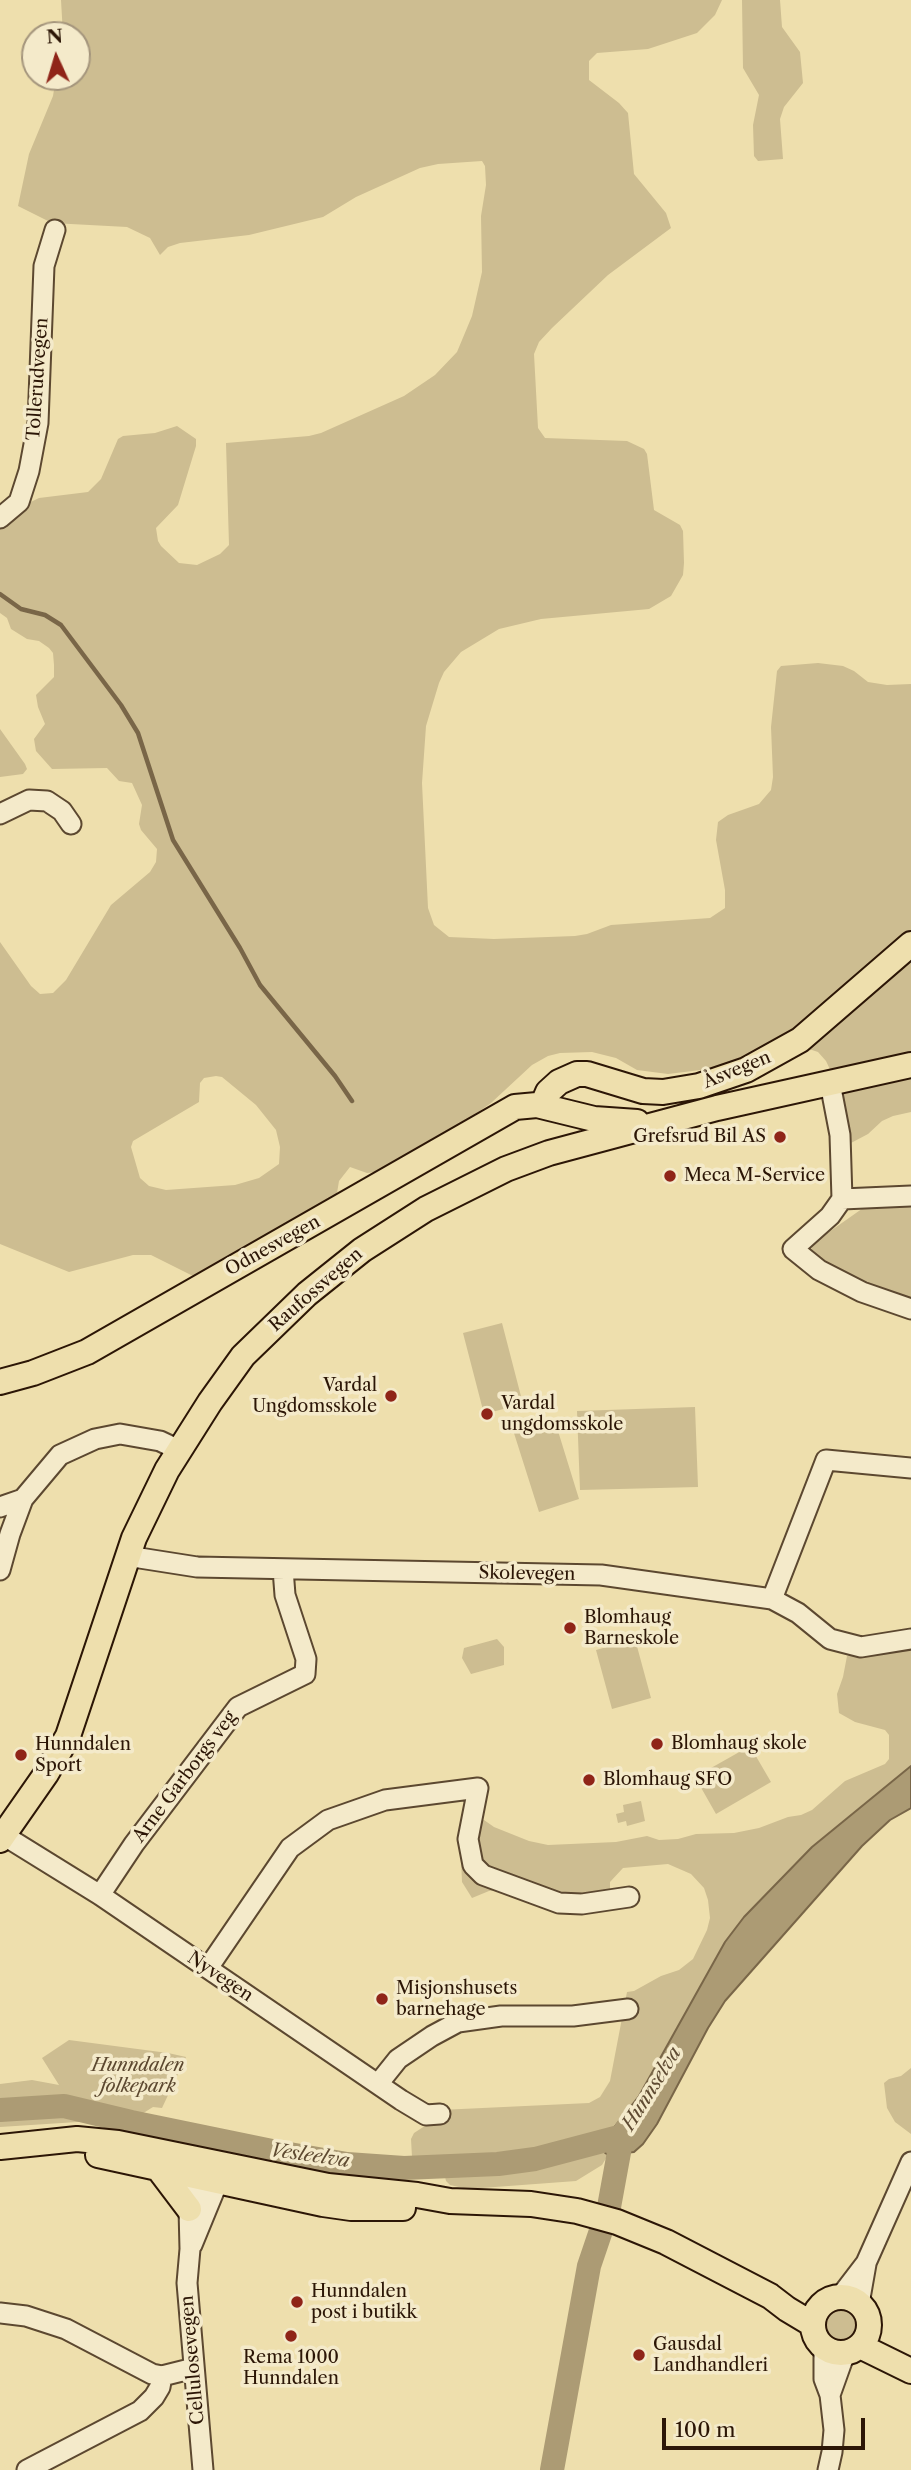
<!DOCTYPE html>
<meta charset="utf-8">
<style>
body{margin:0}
#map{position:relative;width:911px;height:2470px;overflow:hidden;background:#eedfad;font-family:"Libre Caslon Text",serif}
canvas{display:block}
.north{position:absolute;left:21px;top:21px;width:70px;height:70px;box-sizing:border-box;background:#f4eaca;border:2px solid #a4957c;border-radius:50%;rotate:356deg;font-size:19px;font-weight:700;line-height:28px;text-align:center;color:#2c1606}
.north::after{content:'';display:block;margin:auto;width:24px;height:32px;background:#8f2418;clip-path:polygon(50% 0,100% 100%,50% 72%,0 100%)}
.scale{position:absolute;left:662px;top:2418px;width:203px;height:32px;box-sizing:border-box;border:4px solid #2c1606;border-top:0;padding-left:9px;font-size:21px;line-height:24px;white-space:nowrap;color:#2c1606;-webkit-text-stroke:5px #f4eaca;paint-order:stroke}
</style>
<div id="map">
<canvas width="911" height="2470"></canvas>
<div class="north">N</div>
<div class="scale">100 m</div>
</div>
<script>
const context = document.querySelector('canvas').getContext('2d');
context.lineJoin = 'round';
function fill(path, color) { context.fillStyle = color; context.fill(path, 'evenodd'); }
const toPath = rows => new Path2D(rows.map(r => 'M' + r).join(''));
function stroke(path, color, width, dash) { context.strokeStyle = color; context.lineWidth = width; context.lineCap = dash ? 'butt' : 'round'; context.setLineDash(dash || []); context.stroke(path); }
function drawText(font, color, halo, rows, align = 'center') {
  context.font = font + ' "Libre Caslon Text",serif'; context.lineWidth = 7; context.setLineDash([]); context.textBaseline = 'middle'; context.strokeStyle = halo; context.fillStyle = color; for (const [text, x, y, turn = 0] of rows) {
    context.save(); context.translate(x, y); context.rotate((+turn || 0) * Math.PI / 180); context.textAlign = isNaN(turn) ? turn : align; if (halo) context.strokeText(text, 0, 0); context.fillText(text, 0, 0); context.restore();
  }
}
const green = toPath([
 [61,0,722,0,715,15,697,33,648,49,597,53,589,61,589,80,619,103,628,113,634,174,666,213,671,228,608,275,552,328,539,342,534,354,538,428,545,438,627,441,644,449,647,454,654,510,680,525,683,531,684,563,683,575,671,596,649,609,541,619,499,629,461,652,444,672,439,683,426,726,422,783,428,908,434,925,449,937,494,939,575,936,587,934,611,925,710,918,725,908,725,890,716,840,718,822,728,815,759,804,771,790,773,777,771,727,777,671,781,666,818,663,843,666,854,671,868,682,887,685,911,684,911,1112,893,1116,882,1121,868,1134,851,1143,842,1095,826,1061,818,1052,812,1050,768,1054,725,1067,668,1074,637,1070,616,1058,592,1052,560,1053,548,1056,532,1065,491,1103,430,1146,386,1171,367,1173,350,1167,339,1181,337,1193,339,1214,205,1282,151,1255,133,1255,69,1272,0,1244,0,942,31,986,40,994,53,993,66,980,111,905,150,872,156,862,157,849,141,830,139,824,142,805,132,783,119,781,107,768,52,769,36,751,34,739,45,724,38,707,36,695,54,677,54,665,53,653,49,648,39,641,27,639,11,629,7,618,0,613,0,517,39,498,88,492,101,479,118,439,123,436,155,433,177,426,196,439,196,446,178,505,156,528,158,541,161,546,179,563,197,565,220,554,229,545,226,443,309,436,321,433,404,396,435,375,457,352,472,316,482,272,481,216,486,185,485,166,482,161,438,164,420,168,356,197,323,217,249,235,180,243,168,247,160,255,150,238,127,227,52,223,18,206,29,154,53,96,56,77,77,77,77,35,63,35],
 [216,1076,222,1077,256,1105,276,1130,280,1147,279,1164,259,1178,235,1185,166,1190,149,1186,140,1178,131,1147,133,1141,199,1102,200,1083,204,1078],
 [742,0,780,0,782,27,800,52,803,83,784,107,780,119,783,159,758,161,754,156,753,125,759,95,743,68],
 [0,729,25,764,27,769,23,774,0,777],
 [911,1204,911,1299,879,1292,811,1254,812,1244,866,1206],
 [502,1323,523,1404,484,1414,463,1333],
 [695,1407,698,1487,580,1490,577,1411],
 [554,1418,579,1499,539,1512,513,1430],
 [911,1638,911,1766,812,1847,744,1917,725,1942,639,2096,612,2130,604,2152,608,2155,602,2165,576,2181,468,2189,450,2185,446,2181,442,2163,412,2157,411,2139,414,2133,434,2120,440,2110,589,2103,600,2097,610,2081,627,1992,634,1991,661,1976,679,1970,693,1959,707,1930,710,1918,708,1900,704,1888,691,1874,668,1864,623,1868,610,1882,610,1905,507,1890,489,1891,472,1898,462,1882,461,1858,465,1839,465,1818,484,1820,494,1827,529,1841,548,1845,616,1842,647,1836,659,1840,678,1839,696,1834,734,1833,759,1828,788,1817,801,1815,812,1810,845,1781,885,1764,889,1759,889,1735,885,1730,855,1722,839,1713,837,1694,843,1677,847,1656,858,1651],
 [497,1639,504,1647,504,1665,471,1674,462,1658,464,1648],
 [635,1639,651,1698,612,1709,596,1650],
 [750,1746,771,1782,716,1814,695,1777],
 [641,1801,645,1821,627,1826,626,1821,618,1823,616,1814,624,1812,623,1805],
 [69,2040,168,2053,186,2057,162,2108,153,2107,137,2117,124,2119,0,2127,0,2084,32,2080,59,2085,42,2058],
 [911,2068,911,2134,895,2122,887,2108,884,2083,889,2079,901,2076],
 '824 2326a17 17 0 1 1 34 0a17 17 0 1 1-34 0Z'
]);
const water = toPath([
 [911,1766,911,1808,890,1820,862,1846,725,2001,708,2028,657,2124,643,2144,634,2152,608,2155,604,2152,594,2136,612,2130,639,2096,725,1942,744,1917,812,1847,911,1766]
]);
const stream = toPath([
 [0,594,21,609,45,615,61,625,121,705,138,733,173,840,240,948,260,985,335,1076,352,1101]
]);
const river = toPath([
 [0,2110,64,2106,131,2122,272,2151,347,2164,404,2168,498,2164,535,2159,622,2136],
 [552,2470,589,2266,609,2207,622,2136,630,2124]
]);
const minor = toPath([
 [0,518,19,502,29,471,38,423,44,266,55,230],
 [0,814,29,800,47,801,62,811,71,824],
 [830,1083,840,1135,842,1199,830,1216,793,1249,819,1270,862,1292,911,1309],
 [842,1199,911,1196],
 [0,1507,23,1499],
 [127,1556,197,1567,601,1575,772,1599,798,1613,830,1639,861,1647,911,1639],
 [0,1570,10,1534,23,1499,60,1455,95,1439,120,1434,160,1441,179,1450],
 [772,1599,826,1460,911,1468],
 [0,1833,100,1895,401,2100,426,2115,440,2114],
 [100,1895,134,1844,238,1707,305,1674,306,1659,285,1595,283,1569],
 [208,1968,290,1848,328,1820,385,1800,478,1788,468,1839,473,1865,483,1875,559,1903,582,1904,629,1897],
 [378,2084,398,2059,432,2036,458,2022,501,2016,573,2016,628,2009],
 [192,2245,215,2189,215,2168],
 [840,2297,866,2263,911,2162],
 [859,2304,866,2264],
 [0,2313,26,2316,66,2329,152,2374,162,2376,194,2368],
 [824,2348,824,2379,830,2395,834,2430,832,2452,828,2470],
 [830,2395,845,2353],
 [27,2470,140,2411,154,2397,160,2387,162,2376],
 [203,2470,187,2283,190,2249,189,2209,197,2185,208,2169]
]);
const major = toPath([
 [542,1106,548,1092,559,1082,577,1074,587,1074,643,1091,663,1092,699,1086,746,1070,800,1040,911,944],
 [0,1382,33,1373,87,1352,515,1107,537,1105,594,1119,637,1122],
 [0,1840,46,1774,68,1736,134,1538,167,1470,210,1402,243,1356,307,1294,362,1250,426,1209,506,1169,549,1153,717,1108,911,1065],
 [0,2147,77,2139,118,2143,328,2186,417,2195,450,2201,531,2204,577,2211,617,2222,666,2242,770,2296,787,2309,812,2324],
 [98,2155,323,2204,351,2208,403,2208],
 [158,2168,189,2209],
 '813 2325a28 28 0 1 1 56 0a28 28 0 1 1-56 0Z',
 [860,2346,911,2371]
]);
const markers = [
 [780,1137,7,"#8f2418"],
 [670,1176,7,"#8f2418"],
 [391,1396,7,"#8f2418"],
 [487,1414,7,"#8f2418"],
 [570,1628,7,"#8f2418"],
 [657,1744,7,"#8f2418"],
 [21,1755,7,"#8f2418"],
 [589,1780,7,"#8f2418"],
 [382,1999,7,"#8f2418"],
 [297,2302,7,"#8f2418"],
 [291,2336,7,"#8f2418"],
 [639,2355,7,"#8f2418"]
];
const streetNames = [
 ["Tollerudvegen",38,379,-86],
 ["Åsvegen",737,1070,-22],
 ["Odnesvegen",273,1246,-29],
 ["Raufossvegen",316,1290,-41],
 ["Skolevegen",527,1574,1],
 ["Arne Garborgs veg",185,1777,-53],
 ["Nyvegen",220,1977,34],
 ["Cellulosevegen",193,2360,-95]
];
const poiNames = [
 ["Grefsrud Bil AS",766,1137,"right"],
 ["Meca M-Service",684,1176],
 ["Vardal",377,1386,"right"],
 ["Ungdomsskole",377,1407,"right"],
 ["Vardal",501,1404],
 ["ungdomsskole",501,1425],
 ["Blomhaug",584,1618],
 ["Barneskole",584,1639],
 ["Blomhaug skole",671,1744],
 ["Hunndalen",35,1745],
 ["Sport",35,1766],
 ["Blomhaug SFO",603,1780],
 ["Misjonshusets",396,1989],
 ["barnehage",396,2010],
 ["Hunndalen",311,2292],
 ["post i butikk",311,2313],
 ["Gausdal",653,2345],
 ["Landhandleri",653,2366],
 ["Rema 1000",291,2358,"center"],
 ["Hunndalen",291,2379,"center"]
];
const parkNames = [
 ["Hunndalen",138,2066],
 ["folkepark",138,2087]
];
const waterNames = [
 ["Hunnselva",652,2089,-58],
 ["Vesleelva",310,2156,8]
];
fill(green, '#cdbd91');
fill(water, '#ac9b74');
stroke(water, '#796648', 2);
stroke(stream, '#796648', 4.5);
stroke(river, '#ac9b74', 24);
stroke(minor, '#5c4830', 23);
stroke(major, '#2c1606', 28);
stroke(minor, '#f4eaca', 19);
stroke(major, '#eedfad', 24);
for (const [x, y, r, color] of markers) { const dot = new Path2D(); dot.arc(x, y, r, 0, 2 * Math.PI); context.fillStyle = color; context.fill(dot); stroke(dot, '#f4eaca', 2.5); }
drawText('18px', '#2c1606', '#f4eaca', streetNames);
drawText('18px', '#2c1606', '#f4eaca', poiNames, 'left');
drawText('italic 18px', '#5c4830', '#f4eaca', parkNames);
drawText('italic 19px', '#5f4b32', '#f4eaca', waterNames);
</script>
